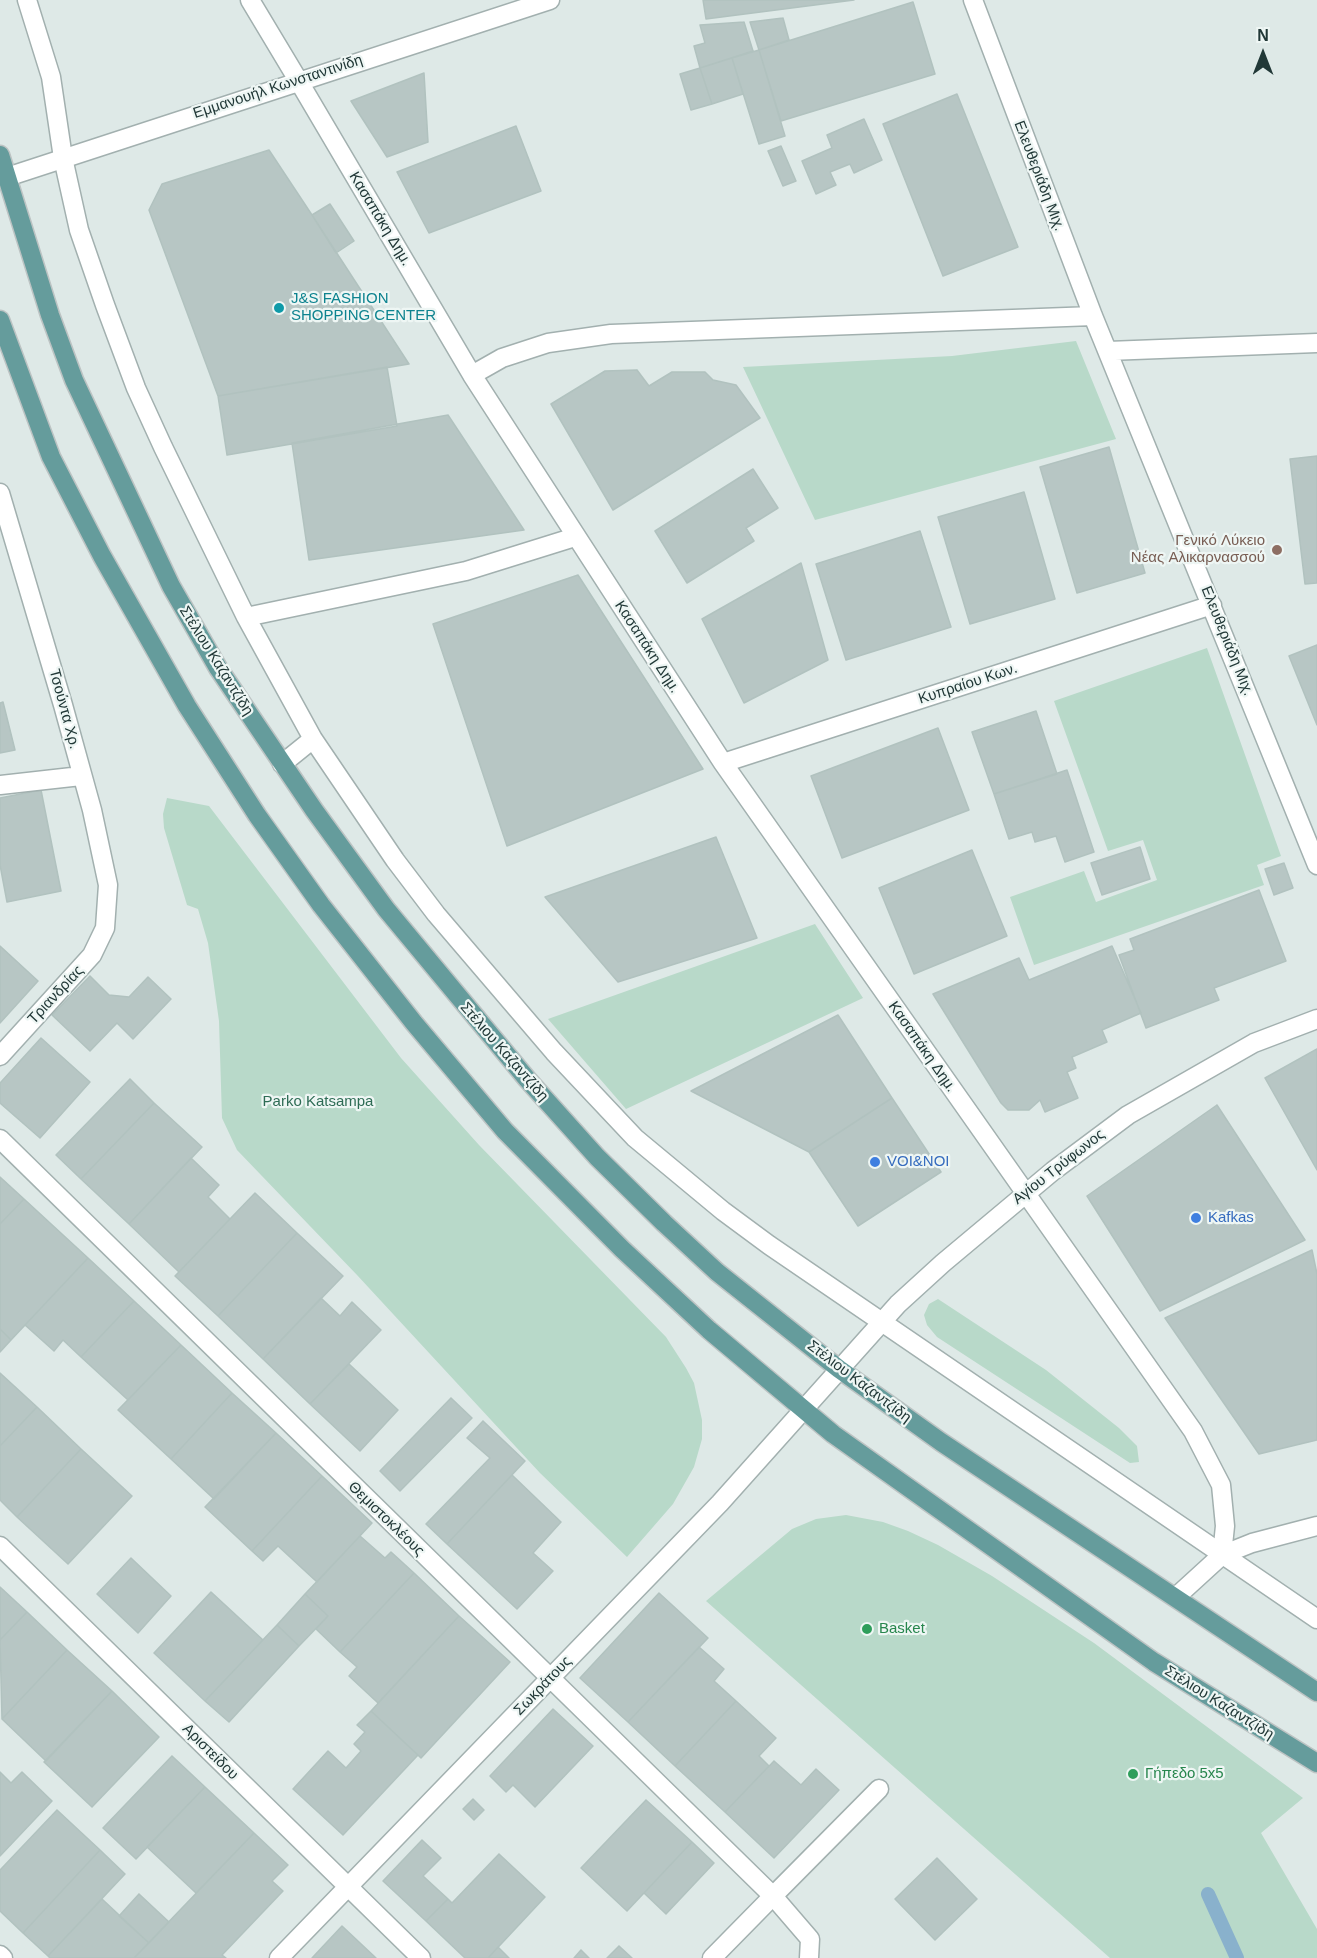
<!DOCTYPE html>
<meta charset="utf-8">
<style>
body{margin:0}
#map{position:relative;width:1317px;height:1958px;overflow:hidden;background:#dee9e7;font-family:Arial,sans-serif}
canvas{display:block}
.north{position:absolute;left:1233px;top:24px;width:60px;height:60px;-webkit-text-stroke:4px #eef6f4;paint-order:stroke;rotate:0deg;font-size:16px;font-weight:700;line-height:24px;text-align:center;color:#213837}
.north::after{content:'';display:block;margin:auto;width:21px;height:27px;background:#213837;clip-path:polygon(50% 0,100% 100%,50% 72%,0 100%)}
</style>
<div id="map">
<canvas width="1317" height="1958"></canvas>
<div class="north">N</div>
</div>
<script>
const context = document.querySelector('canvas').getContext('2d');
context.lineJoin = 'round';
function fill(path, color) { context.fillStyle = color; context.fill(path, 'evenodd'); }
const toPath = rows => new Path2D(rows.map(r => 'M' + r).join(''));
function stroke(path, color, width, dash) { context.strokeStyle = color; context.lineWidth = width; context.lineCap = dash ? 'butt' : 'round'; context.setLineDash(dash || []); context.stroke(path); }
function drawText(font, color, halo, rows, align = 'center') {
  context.font = font + ' Arial,sans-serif'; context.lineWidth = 4.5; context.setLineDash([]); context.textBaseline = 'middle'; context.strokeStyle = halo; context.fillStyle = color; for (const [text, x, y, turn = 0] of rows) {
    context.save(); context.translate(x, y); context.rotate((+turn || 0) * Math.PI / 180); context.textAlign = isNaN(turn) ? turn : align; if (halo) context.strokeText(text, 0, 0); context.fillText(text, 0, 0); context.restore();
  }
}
const green = toPath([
 [1076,341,1116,439,815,520,743,367,952,356],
 [1207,648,1281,856,1257,865,1264,885,1034,965,1010,897,1084,871,1096,902,1157,880,1143,840,1108,851,1054,701],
 [167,798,209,806,401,1058,479,1145,666,1337,686,1368,694,1383,702,1420,702,1439,694,1467,673,1504,627,1557,540,1473,357,1275,237,1150,222,1118,219,1021,208,943,198,909,187,905,164,828,163,814],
 [815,924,863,998,626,1109,548,1019],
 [938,1299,1046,1370,1119,1428,1137,1446,1139,1462,1130,1463,937,1337,927,1325,924,1315,929,1304],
 [846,1515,883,1522,908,1531,938,1545,992,1576,1094,1643,1303,1798,1261,1833,1317,1929,1317,1958,1110,1958,706,1601,792,1529,816,1519]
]);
const stream = toPath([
 [1208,1894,1237,1958]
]);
const building = toPath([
 [703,0,854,0,706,19,703,0],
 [913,2,935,74,781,121,759,50,913,2],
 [783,18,789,40,759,50,750,22,783,18],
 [744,22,753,51,700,68,694,46,705,43,700,25,744,22],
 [759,50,785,136,759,144,732,58,759,50],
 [732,58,743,94,712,104,700,68,732,58],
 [700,68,712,104,691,110,680,74,700,68],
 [424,73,428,142,387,157,351,101,424,73],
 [957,94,1018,247,943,276,883,124,957,94],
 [864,119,882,160,854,173,850,164,830,172,836,185,816,194,802,161,832,148,827,135,864,119],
 [516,126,541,191,429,233,397,172,516,126],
 [781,146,796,181,783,186,768,151,781,146],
 [269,150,312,215,409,364,218,396,149,210,162,184,269,150],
 [330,204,354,241,336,253,312,215,330,204],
 [387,367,397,426,227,455,218,396,387,367],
 [637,370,649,386,672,372,705,372,713,380,736,385,760,418,613,510,551,404,605,371,637,370],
 [448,415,524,530,309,560,292,443,448,415],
 [1109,447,1145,573,1077,593,1040,467,1109,447],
 [1317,456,1317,583,1305,584,1290,459,1317,456],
 [753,469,778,508,746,528,754,541,687,583,655,531,753,469],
 [1024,492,1055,599,970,624,938,517,1024,492],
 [920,531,951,627,846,660,816,564,920,531],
 [801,563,828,660,744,703,702,619,801,563],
 [578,575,703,769,507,846,433,624,578,575],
 [1317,645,1317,725,1289,656,1317,645],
 [3,702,15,750,0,753,0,703,3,702],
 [1036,711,1057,774,994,794,972,732,1036,711],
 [938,728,969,810,842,858,811,776,938,728],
 [1067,770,1094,852,1065,862,1056,836,1035,842,1032,832,1009,839,994,794,1067,770],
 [41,790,61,891,7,902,0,865,0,798,41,790],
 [716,837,757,938,618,982,545,897,716,837],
 [1140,847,1150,879,1102,895,1091,863,1140,847],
 [972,850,1007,936,914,974,879,888,972,850],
 [1284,863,1293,888,1274,895,1265,869,1284,863],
 [1259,890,1286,961,1214,988,1219,1000,1146,1028,1119,955,1134,950,1130,939,1259,890],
 [0,946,38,981,0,1023,0,946],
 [1112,946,1141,1013,1102,1030,1107,1042,1072,1057,1076,1068,1067,1072,1078,1098,1045,1112,1040,1100,1029,1110,1008,1110,1001,1103,933,994,1019,958,1029,980,1112,946],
 [90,976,109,995,129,997,148,977,171,999,133,1039,117,1023,90,1051,52,1015,90,976],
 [838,1015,892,1098,809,1152,691,1091,838,1015],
 [41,1038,90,1082,40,1138,0,1103,0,1083,41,1038],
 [1317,1049,1317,1170,1265,1078,1317,1049],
 [130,1079,154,1103,81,1179,56,1155,130,1079],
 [892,1098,941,1172,858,1226,809,1152,892,1098],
 [154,1103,202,1147,129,1224,81,1179,154,1103],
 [1217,1105,1305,1240,1160,1311,1087,1196,1217,1105],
 [191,1158,219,1185,208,1197,230,1219,179,1272,129,1224,191,1158],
 [0,1177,24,1199,0,1224,0,1177],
 [255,1193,297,1233,218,1316,175,1276,255,1193],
 [24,1199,88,1258,11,1340,0,1329,0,1224,24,1199],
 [297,1233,343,1276,263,1359,218,1316,297,1233],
 [1312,1250,1317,1274,1317,1440,1259,1454,1165,1318,1312,1250],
 [88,1258,134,1301,81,1357,63,1340,54,1351,25,1325,88,1258],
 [321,1298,340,1316,352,1302,381,1330,310,1404,263,1359,321,1298],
 [134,1301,181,1345,128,1400,81,1357,134,1301],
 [0,1329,11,1340,0,1352,0,1329],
 [181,1345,232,1393,171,1459,118,1410,181,1345],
 [349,1364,398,1410,360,1451,310,1404,349,1364],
 [0,1373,37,1407,0,1446,0,1373],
 [232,1393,276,1433,214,1499,171,1459,232,1393],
 [451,1398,472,1418,400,1491,380,1471,451,1398],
 [37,1407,81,1449,17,1517,0,1500,0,1446,37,1407],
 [483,1421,525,1461,447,1544,426,1524,490,1458,467,1438,483,1421],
 [276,1433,322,1476,252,1551,205,1507,276,1433],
 [81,1449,132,1496,68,1564,17,1517,81,1449],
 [512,1475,561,1522,533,1553,553,1571,517,1609,447,1544,512,1475],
 [322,1476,372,1523,317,1582,278,1546,263,1561,252,1551,322,1476],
 [360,1536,385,1558,391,1552,414,1573,340,1652,316,1629,328,1616,305,1594,360,1536],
 [131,1558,171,1596,138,1633,97,1594,131,1558],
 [414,1573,459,1616,378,1703,349,1676,357,1667,340,1652,414,1573],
 [0,1587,27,1612,0,1640,0,1587],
 [211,1592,263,1640,205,1701,154,1653,211,1592],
 [659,1593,708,1638,628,1722,580,1678,659,1593],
 [305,1594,328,1616,299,1646,277,1625,305,1594],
 [27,1612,67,1650,2,1719,0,1640,27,1612],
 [459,1616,510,1662,421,1758,371,1711,459,1616],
 [277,1625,299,1646,229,1722,205,1701,277,1625],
 [699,1647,724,1669,714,1681,736,1701,675,1766,628,1722,699,1647],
 [67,1650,112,1691,46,1761,2,1719,67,1650],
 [112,1691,159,1737,92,1807,44,1762,112,1691],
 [736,1701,776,1738,759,1756,769,1766,725,1812,675,1766,736,1701],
 [553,1709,593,1746,535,1807,513,1785,506,1792,490,1776,553,1709],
 [371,1711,418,1755,343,1835,293,1789,328,1751,346,1768,361,1751,354,1744,365,1732,357,1725,371,1711],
 [172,1756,205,1787,136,1859,103,1828,172,1756],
 [774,1761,801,1785,816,1769,839,1790,774,1858,725,1812,774,1761],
 [0,1772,11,1783,22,1772,52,1801,0,1856,0,1772],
 [205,1787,254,1833,196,1893,147,1847,205,1787],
 [473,1799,484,1810,474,1820,463,1809,473,1799],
 [646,1800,692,1842,627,1911,581,1868,646,1800],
 [57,1810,100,1850,23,1933,0,1911,0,1870,57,1810],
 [254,1833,288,1865,272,1881,283,1891,222,1955,226,1958,134,1958,254,1833],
 [422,1840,441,1858,423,1876,448,1899,426,1921,383,1881,422,1840],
 [692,1842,714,1863,666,1914,644,1893,692,1842],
 [100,1850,125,1874,48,1956,23,1933,100,1850],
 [499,1854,545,1897,488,1958,465,1958,426,1921,448,1899,452,1903,499,1854],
 [937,1858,977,1899,935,1940,895,1899,937,1858],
 [139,1894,169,1922,149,1943,119,1916,139,1894],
 [102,1899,149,1943,134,1958,50,1958,48,1956,102,1899],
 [342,1926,376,1958,312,1958,342,1926],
 [619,1946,632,1958,607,1958,619,1946],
 [498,1947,509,1958,488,1958,498,1947],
 [581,1950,589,1958,574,1958,581,1950]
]);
const service = toPath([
 [27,0,51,77,63,158,79,230,105,305,136,388,163,447,246,617,466,571,575,537],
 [250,0,298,80],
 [246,617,313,739,395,860,436,914,554,1052,635,1138,723,1211,769,1245,1317,1619],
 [282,764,313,739],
 [809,1958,810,1939,773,1896,879,1789]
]);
const minor = toPath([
 [973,0,1093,316,1317,865],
 [298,80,472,375,723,763,1193,1431,1221,1485,1225,1526,1222,1555,1176,1597],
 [7,177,550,0],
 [1108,351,1317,343],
 [472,375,502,358,548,343,611,334,1093,316],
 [0,493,63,705,92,810,108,885,105,928,92,955,0,1056],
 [723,763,1212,605],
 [0,785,81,776],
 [0,1139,773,1896,712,1958],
 [0,1546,421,1958],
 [1222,1555,1252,1543,1317,1526],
 [0,1955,3,1958],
 [279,1958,720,1503,898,1304,943,1263,1053,1171,1128,1115,1254,1043,1317,1019]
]);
const primary = toPath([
 [0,155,50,315,74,380,171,586,218,668,314,810,386,909,527,1079,597,1157,664,1223,717,1272,839,1369,941,1442,1317,1692],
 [0,320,51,457,102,556,187,706,257,815,321,905,414,1023,505,1131,622,1249,709,1330,833,1434,1154,1662,1317,1763]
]);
const markers = [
 [279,308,6,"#0f9aa8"],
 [1277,550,6,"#8d6e63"],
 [875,1162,6,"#3f7fe0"],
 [1196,1218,6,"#3f7fe0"],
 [867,1629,6,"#2e9e5b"],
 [1133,1774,6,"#2e9e5b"]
];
const streetNames = [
 ["Εμμανουήλ Κωνσταντινίδη",278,87,-18],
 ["Ελευθεριάδη Μιχ.",1039,176,69],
 ["Κασαπάκη Δημ.",380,219,59],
 ["Ελευθεριάδη Μιχ.",1227,641,68],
 ["Κασαπάκη Δημ.",647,647,57],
 ["Στέλιου Καζαντζίδη",216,661,58],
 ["Κυπραίου Κων.",968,684,-18],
 ["Τσούντα Χρ.",64,709,75],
 ["Τριανδρίας",56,995,-47],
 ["Κασαπάκη Δημ.",922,1047,55],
 ["Στέλιου Καζαντζίδη",504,1052,49],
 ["Αγίου Τρύφωνος",1059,1167,-38],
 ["Στέλιου Καζαντζίδη",859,1382,37],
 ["Θεμιστοκλέους",386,1519,44],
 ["Σωκράτους",543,1686,-46],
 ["Στέλιου Καζαντζίδη",1219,1703,32],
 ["Αριστείδου",210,1752,45]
];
const cultureNames = [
 ["J&S FASHION",291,299],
 ["SHOPPING CENTER",291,316]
];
const educationNames = [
 ["Γενικό Λύκειο",1265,541],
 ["Νέας Αλικαρνασσού",1265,558]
];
const parkNames = [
 ["Parko Katsampa",318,1102]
];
const shopNames = [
 ["VOI&NOI",887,1162],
 ["Kafkas",1208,1218]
];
const leisureNames = [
 ["Basket",879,1629],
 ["Γήπεδο 5x5",1145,1774]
];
fill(green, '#b8d9c9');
stroke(stream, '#89b1cc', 14);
fill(building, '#b7c6c4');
stroke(building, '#b1c2bf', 1.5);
stroke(service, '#a2b0af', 21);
stroke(minor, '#a2b0af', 21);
stroke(primary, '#bcc3c3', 21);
stroke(service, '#fff', 18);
stroke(minor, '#fff', 18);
stroke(primary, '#659c9c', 18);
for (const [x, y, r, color] of markers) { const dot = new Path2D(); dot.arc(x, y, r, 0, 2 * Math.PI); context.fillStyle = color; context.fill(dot); stroke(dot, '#eef6f4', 2); }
drawText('15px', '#213837', '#eef6f4', streetNames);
drawText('15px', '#0d838f', '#eef6f4', cultureNames, 'left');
drawText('15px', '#785e54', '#eef6f4', educationNames, 'right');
drawText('15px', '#2e6c55', '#eef6f4', parkNames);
drawText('15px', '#366cbe', '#eef6f4', shopNames, 'left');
drawText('15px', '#27864d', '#eef6f4', leisureNames, 'left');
</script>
